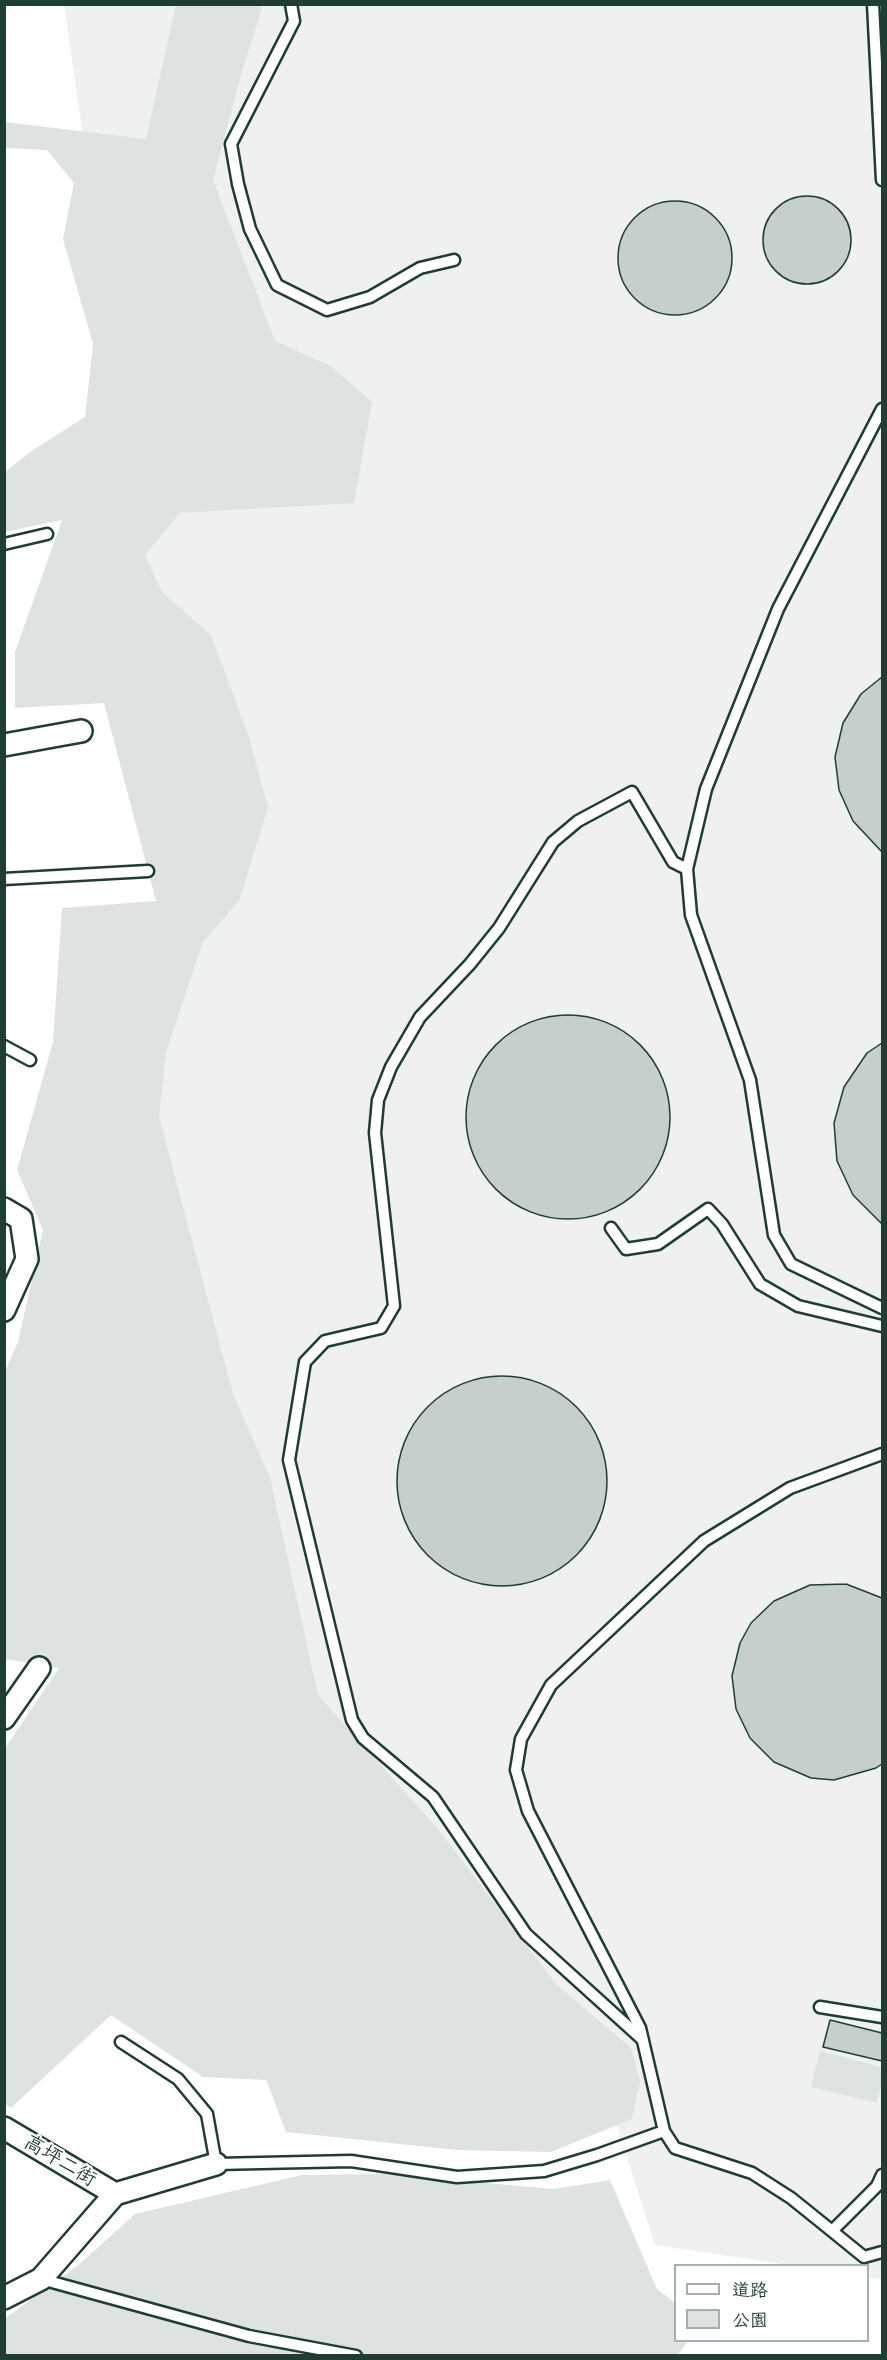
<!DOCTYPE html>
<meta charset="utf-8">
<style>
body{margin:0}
#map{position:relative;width:887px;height:2360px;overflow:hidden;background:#fff;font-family:"Comic Neue","LXGW WenKai TC",sans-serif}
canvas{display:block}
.frame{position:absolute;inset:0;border:6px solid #1f3d34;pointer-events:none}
.legend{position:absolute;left:674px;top:2264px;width:195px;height:78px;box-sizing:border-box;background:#fff;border:2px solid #a5b1ae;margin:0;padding:8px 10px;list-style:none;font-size:18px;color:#1f3d34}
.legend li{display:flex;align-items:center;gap:12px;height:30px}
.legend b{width:30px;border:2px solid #a5b1ae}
</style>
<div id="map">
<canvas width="887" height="2360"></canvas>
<div class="frame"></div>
<ul class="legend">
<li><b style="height:8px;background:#fff"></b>道路</li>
<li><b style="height:16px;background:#dee3e2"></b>公園</li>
</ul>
</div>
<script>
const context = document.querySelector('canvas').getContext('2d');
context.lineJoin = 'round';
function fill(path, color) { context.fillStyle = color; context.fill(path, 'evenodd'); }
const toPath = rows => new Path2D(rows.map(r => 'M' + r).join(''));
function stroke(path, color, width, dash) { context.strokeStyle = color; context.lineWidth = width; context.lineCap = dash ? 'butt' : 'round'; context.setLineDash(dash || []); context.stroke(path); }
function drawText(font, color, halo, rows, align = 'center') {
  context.font = font + ' "Comic Neue","LXGW WenKai TC",sans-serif'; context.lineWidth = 4.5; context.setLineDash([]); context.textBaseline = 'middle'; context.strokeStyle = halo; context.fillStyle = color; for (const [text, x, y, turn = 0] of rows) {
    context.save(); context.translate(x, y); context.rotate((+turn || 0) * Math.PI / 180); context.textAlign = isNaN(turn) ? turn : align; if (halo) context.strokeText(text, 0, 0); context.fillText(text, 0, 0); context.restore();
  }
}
const built = toPath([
 [64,5,882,5,882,2280,868,2277,868,2266,789,2265,655,2245,594,2055,261,1750,126,1087,172,921,88,171]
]);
const green = toPath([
 [176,5,263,5,241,75,213,180,275,341,331,366,372,402,354,503,180,513,145,555,162,592,211,635,249,737,268,808,239,901,203,942,166,1053,159,1117,233,1394,270,1478,318,1695,438,1829,556,1984,631,2048,640,2081,632,2119,551,2152,457,2150,286,2132,266,2080,203,2077,111,2015,11,2108,5,2104,5,1748,59,1668,5,1659,5,1371,18,1342,43,1230,17,1170,53,1042,62,908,156,901,104,703,15,708,15,652,62,520,5,532,5,472,33,450,85,417,93,344,63,239,74,183,47,150,5,148,5,122,146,139],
 [820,2051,882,2067,882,2082,877,2103,811,2087],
 [384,2174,554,2189,610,2180,657,2289,675,2303,676,2340,688,2341,677,2356,5,2356,4,2319,77,2266,135,2214,302,2175]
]);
const building = toPath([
 '763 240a44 44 0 1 1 88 0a44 44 0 1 1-88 0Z',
 '618 258a57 57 0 1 1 114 0a57 57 0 1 1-114 0Z',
 [882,677,882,852,853,821,839,790,835,757,843,723,861,694,882,677],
 '466 1117a102 102 0 1 1 204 0a102 102 0 1 1-204 0Z',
 [882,1043,882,1224,853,1195,837,1161,834,1123,844,1087,867,1053,882,1043],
 '397 1481a105 105 0 1 1 210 0a105 105 0 1 1-210 0Z',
 [846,1584,882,1598,882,1764,876,1768,834,1780,811,1778,774,1762,750,1738,736,1709,732,1676,740,1643,751,1623,774,1601,810,1585,846,1584],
 [830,2020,882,2033,882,2061,823,2047,830,2020]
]);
const lane = toPath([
 [291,4,294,21,231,144,238,184,250,229,277,285,327,310,370,297,420,268,454,260],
 [873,4,882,180],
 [882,409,778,609,706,789,687,869,691,915,750,1080,774,1235,791,1264,882,1308],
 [4,544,47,534],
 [4,879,148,871],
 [4,1046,30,1060],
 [611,1228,626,1249,658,1244,708,1209,722,1224,760,1284,798,1306,882,1326],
 [882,1454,790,1488,704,1541,551,1685,521,1739,516,1770,528,1811,640,2028,664,2131,675,2148,752,2173,791,2198,832,2231,877,2186,882,2175],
 [820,2007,882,2017],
 [643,2040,526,1934,433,1797,363,1738,352,1720,289,1460,305,1362,325,1341,381,1328,394,1306,375,1133,378,1100,391,1067,420,1017,470,964,499,928,553,842,578,821,632,792,673,862,687,869],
 [121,2042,178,2079,207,2114,216,2164,351,2161,457,2177,544,2171,597,2155,664,2131],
 [832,2231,864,2257,882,2252],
 [41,2279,249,2336,356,2356]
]);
const street = toPath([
 [4,745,81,731],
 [4,1209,21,1219,27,1259,4,1310],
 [4,1718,39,1668],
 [4,2128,115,2194],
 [115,2194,216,2164],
 [4,2298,41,2279,115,2194]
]);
const streetNames = [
 ["高坪二街",60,2161,31]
];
fill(built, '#eef1f0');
fill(green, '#dee3e2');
fill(building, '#c7cfcc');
stroke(building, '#1f3d34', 1.5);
stroke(lane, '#1f3d34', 15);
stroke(street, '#1f3d34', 26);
stroke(lane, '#fff', 10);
stroke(street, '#fff', 21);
drawText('20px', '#1f3d34', '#fff', streetNames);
</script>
